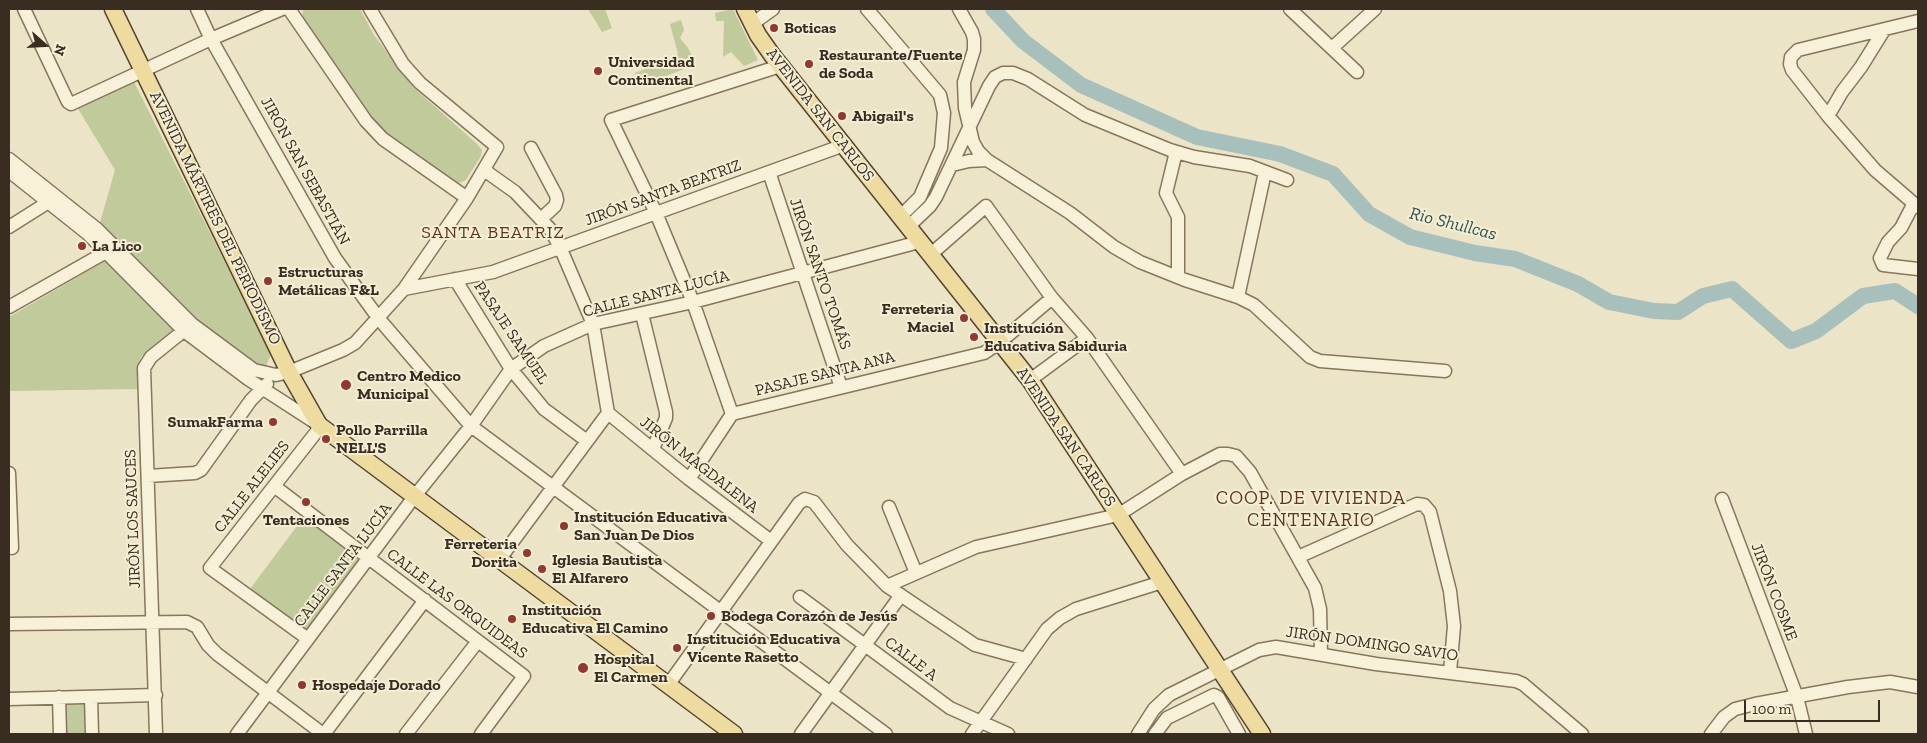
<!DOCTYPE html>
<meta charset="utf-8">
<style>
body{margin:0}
#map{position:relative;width:1927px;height:743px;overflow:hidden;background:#ece4c6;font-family:"Zilla Slab",serif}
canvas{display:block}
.frame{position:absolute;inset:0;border:10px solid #382d20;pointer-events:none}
.north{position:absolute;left:20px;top:20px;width:50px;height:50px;-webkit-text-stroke:4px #f4eed5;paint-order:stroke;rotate:109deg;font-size:14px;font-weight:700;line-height:20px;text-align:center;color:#382d20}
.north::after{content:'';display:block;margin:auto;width:18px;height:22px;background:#382d20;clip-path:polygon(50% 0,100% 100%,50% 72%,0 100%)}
.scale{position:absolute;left:1744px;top:700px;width:136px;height:22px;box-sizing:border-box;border:2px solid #382d20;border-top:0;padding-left:6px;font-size:15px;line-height:18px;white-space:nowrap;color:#382d20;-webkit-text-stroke:4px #f4eed5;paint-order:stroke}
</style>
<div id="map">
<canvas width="1927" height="743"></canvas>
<div class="frame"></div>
<div class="north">N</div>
<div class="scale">100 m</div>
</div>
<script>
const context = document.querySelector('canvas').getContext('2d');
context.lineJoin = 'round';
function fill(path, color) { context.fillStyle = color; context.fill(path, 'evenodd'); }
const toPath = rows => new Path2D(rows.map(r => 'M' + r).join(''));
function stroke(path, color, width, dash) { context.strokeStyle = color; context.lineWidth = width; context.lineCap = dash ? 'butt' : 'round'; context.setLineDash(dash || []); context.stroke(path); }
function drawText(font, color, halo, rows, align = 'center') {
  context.font = font + ' "Zilla Slab",serif'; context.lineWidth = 4; context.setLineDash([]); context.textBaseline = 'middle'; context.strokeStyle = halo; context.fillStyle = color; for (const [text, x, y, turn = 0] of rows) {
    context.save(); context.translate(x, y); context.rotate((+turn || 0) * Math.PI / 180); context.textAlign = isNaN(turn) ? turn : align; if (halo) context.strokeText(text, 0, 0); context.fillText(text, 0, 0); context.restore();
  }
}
const green = toPath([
 [303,9,360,9,374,35,415,89,476,143,482,150,481,156,466,180,457,184,381,130,302,19],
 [588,9,605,9,612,28,602,32],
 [733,9,758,60,744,66,731,52,723,57,724,21,716,21,715,13],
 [681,20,684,30,680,38,688,48,696,65,638,86,635,73,670,60,678,54,670,24],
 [133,80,271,354,266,366,257,369,201,326,99,226,115,170,77,107],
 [105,261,176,331,146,352,141,357,138,365,138,389,9,391,9,317],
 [303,518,360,558,307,631,250,589],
 [81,701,88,708,89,734,63,734,63,710,66,702]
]);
const river = toPath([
 [993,9,1023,41,1081,85,1197,137,1280,154,1333,174,1369,214,1410,237,1475,253,1515,259,1578,284,1609,302,1654,311,1678,312,1703,296,1732,289,1791,341,1816,331,1863,296,1895,291,1918,306]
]);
const minor = toPath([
 [24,9,68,102,71,104,211,39,282,9],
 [197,9,211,39,335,258,379,319,471,426,886,734],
 [289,9,366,121,383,139,467,198],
 [867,9,940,95,944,113,941,148,920,197,900,217],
 [959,9,972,32,974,39,974,50,964,82,965,108,973,142,978,151,987,160],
 [1290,9,1357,72],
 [1918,21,1798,50,1791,57,1790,64,1792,70,1828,116,1875,170,1918,207],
 [752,24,773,9],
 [1332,48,1375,9],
 [1828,116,1842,92,1861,67,1884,30],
 [531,148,556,195,557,200,555,206,541,219],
 [1176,152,1166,193,1178,217,1178,277],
 [9,159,97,229,192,324,254,370,276,375,289,372,343,350,355,343,404,289,467,198,497,147,420,83,403,64,370,9],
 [952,165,969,161,987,160,1070,213,1114,247,1140,262,1185,280,1238,297,1254,305,1310,357,1320,361,1445,371],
 [484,170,515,192,550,229,560,247,593,324,608,413,499,560],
 [9,171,88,234,184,331,248,379,319,425],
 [769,172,841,387],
 [1913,205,1901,228,1888,242,1880,258,1883,265,1918,269],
 [9,227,47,203],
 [908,227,930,206,936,197,989,86,995,77,1003,73,1013,73,1028,79,1085,115,1170,150,1194,157,1250,166,1287,180],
 [930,255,986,206,1052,298,1087,338,1182,474],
 [455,279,511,369,544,409,587,441],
 [404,289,493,272,844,145],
 [1238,297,1265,172],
 [9,307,106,252,112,247],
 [642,314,666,412,666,418,653,449],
 [1030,380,1087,338],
 [608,413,689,479,771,541],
 [732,414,693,302,656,213,611,120,780,66],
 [9,473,12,548],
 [148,476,195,473,201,470,251,400,267,384],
 [689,479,732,414,984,353,999,343,1052,298],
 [274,486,524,676,481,734],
 [1722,499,1797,697,1806,734],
 [889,507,916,573],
 [1298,557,1417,504,1424,505,1430,512,1450,591,1454,626,1450,672],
 [887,586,976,547,1118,515,1182,474,1220,454,1228,454,1236,456,1250,472,1315,588,1320,609,1321,654],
 [800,597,950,708,1008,734],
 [9,624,187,622,197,627,208,645,217,654,323,734],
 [308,639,210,568,321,426],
 [668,685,799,503,805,499,814,502,847,545,887,586,975,645,1026,659],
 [59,697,60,734],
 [91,697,92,734],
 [9,699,156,695],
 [156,734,144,368,151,357,192,324],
 [237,734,414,497,471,426,511,369,544,346,593,324,693,302,919,242],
 [324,734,425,600],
 [406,734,478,641],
 [801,734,901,595],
 [972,734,1047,629,1060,618,1076,609,1162,582],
 [1138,734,1154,709,1169,695,1259,650,1276,647,1376,664,1516,681,1523,684,1582,734],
 [1155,734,1167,718,1214,695,1218,697,1239,734],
 [1711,734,1724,717,1735,709,1755,704,1848,687,1890,682,1918,687]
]);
const major = toPath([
 [113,9,289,372,319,425,734,734],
 [745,9,758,35,772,55,1030,380,1262,734]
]);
const markers = [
 [774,28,5,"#933730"],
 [809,64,5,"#933730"],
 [598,71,5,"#933730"],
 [842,116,5,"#933730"],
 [82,246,5,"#933730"],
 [268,281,5,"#933730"],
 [964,318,5,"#933730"],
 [974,337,5,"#933730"],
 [346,385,6,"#933730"],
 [273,422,5,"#933730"],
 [326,439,5,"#933730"],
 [306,502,5,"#933730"],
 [564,526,5,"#933730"],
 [527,553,5,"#933730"],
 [542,569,5,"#933730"],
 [711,616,5,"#933730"],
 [512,619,5,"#933730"],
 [677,648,5,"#933730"],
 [583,668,6,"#933730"],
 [302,685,5,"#933730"]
];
const poiNames = [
 ["Boticas",784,28],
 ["Restaurante/Fuente",819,55],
 ["de Soda",819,73],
 ["Universidad",608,62],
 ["Continental",608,80],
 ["Abigail's",852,116],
 ["La Lico",92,246],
 ["Estructuras",278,272],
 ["Metálicas F&L",278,290],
 ["Ferreteria",954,309,"right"],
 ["Maciel",954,327,"right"],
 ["Institución",984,328],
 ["Educativa Sabiduria",984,346],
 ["Centro Medico",357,376],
 ["Municipal",357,394],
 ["SumakFarma",263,422,"right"],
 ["Pollo Parrilla",336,430],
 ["NELL'S",336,448],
 ["Institución Educativa",574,517],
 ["San Juan De Dios",574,535],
 ["Tentaciones",306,520,"center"],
 ["Ferreteria",517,544,"right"],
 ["Dorita",517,562,"right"],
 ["Iglesia Bautista",552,560],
 ["El Alfarero",552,578],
 ["Institución",522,610],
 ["Educativa El Camino",522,628],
 ["Bodega Corazón de Jesús",721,616],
 ["Institución Educativa",687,639],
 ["Vicente Rasetto",687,657],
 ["Hospital",594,659],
 ["El Carmen",594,677],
 ["Hospedaje Dorado",312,685]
];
const streetNames = [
 ["AVENIDA SAN CARLOS",820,115,52],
 ["JIRÓN SAN SEBASTIÁN",305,171,61],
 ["JIRÓN SANTA BEATRIZ",663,193,-20],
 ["AVENIDA MÁRTIRES DEL PERIODISMO",215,218,64],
 ["JIRÓN SANTO TOMÁS",820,274,71],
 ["CALLE SANTA LUCÍA",656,294,-14],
 ["PASAJE SAMUEL",511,333,56],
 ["PASAJE SANTA ANA",825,374,-14],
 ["AVENIDA SAN CARLOS",1066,437,56],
 ["JIRÓN MAGDALENA",699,465,38],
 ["CALLE ALELIES",252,487,-52],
 ["JIRÓN LOS SAUCES",133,519,-92],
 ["CALLE SANTA LUCÍA",343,565,-53],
 ["JIRÓN COSME",1774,592,69],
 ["CALLE LAS ORQUIDEAS",457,604,37],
 ["JIRÓN DOMINGO SAVIO",1372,644,8],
 ["CALLE A",911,659,37]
];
const waterNames = [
 ["Rio Shullcas",1453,224,14]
];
const neighbourhoodNames = [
 ["SANTA BEATRIZ",493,233]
];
const quarterNames = [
 ["COOP. DE VIVIENDA",1311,499],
 ["CENTENARIO",1311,521]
];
fill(green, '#c1ca9a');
stroke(river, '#a7c0bb', 16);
stroke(minor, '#87765d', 15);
stroke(major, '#554431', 19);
stroke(minor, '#f7f1d9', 12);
stroke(major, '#eddba0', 16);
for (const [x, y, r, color] of markers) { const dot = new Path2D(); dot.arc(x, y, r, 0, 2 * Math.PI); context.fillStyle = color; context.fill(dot); stroke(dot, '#f4eed5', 2); }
drawText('bold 16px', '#382d20', '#f4eed5', poiNames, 'left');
drawText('16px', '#382d20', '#f4eed5', streetNames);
drawText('italic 18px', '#305657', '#f4eed5', waterNames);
context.letterSpacing = '1px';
drawText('18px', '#623421', '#f4eed5', neighbourhoodNames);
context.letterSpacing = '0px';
context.letterSpacing = '1px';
drawText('19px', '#623421', '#f4eed5', quarterNames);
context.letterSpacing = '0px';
</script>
